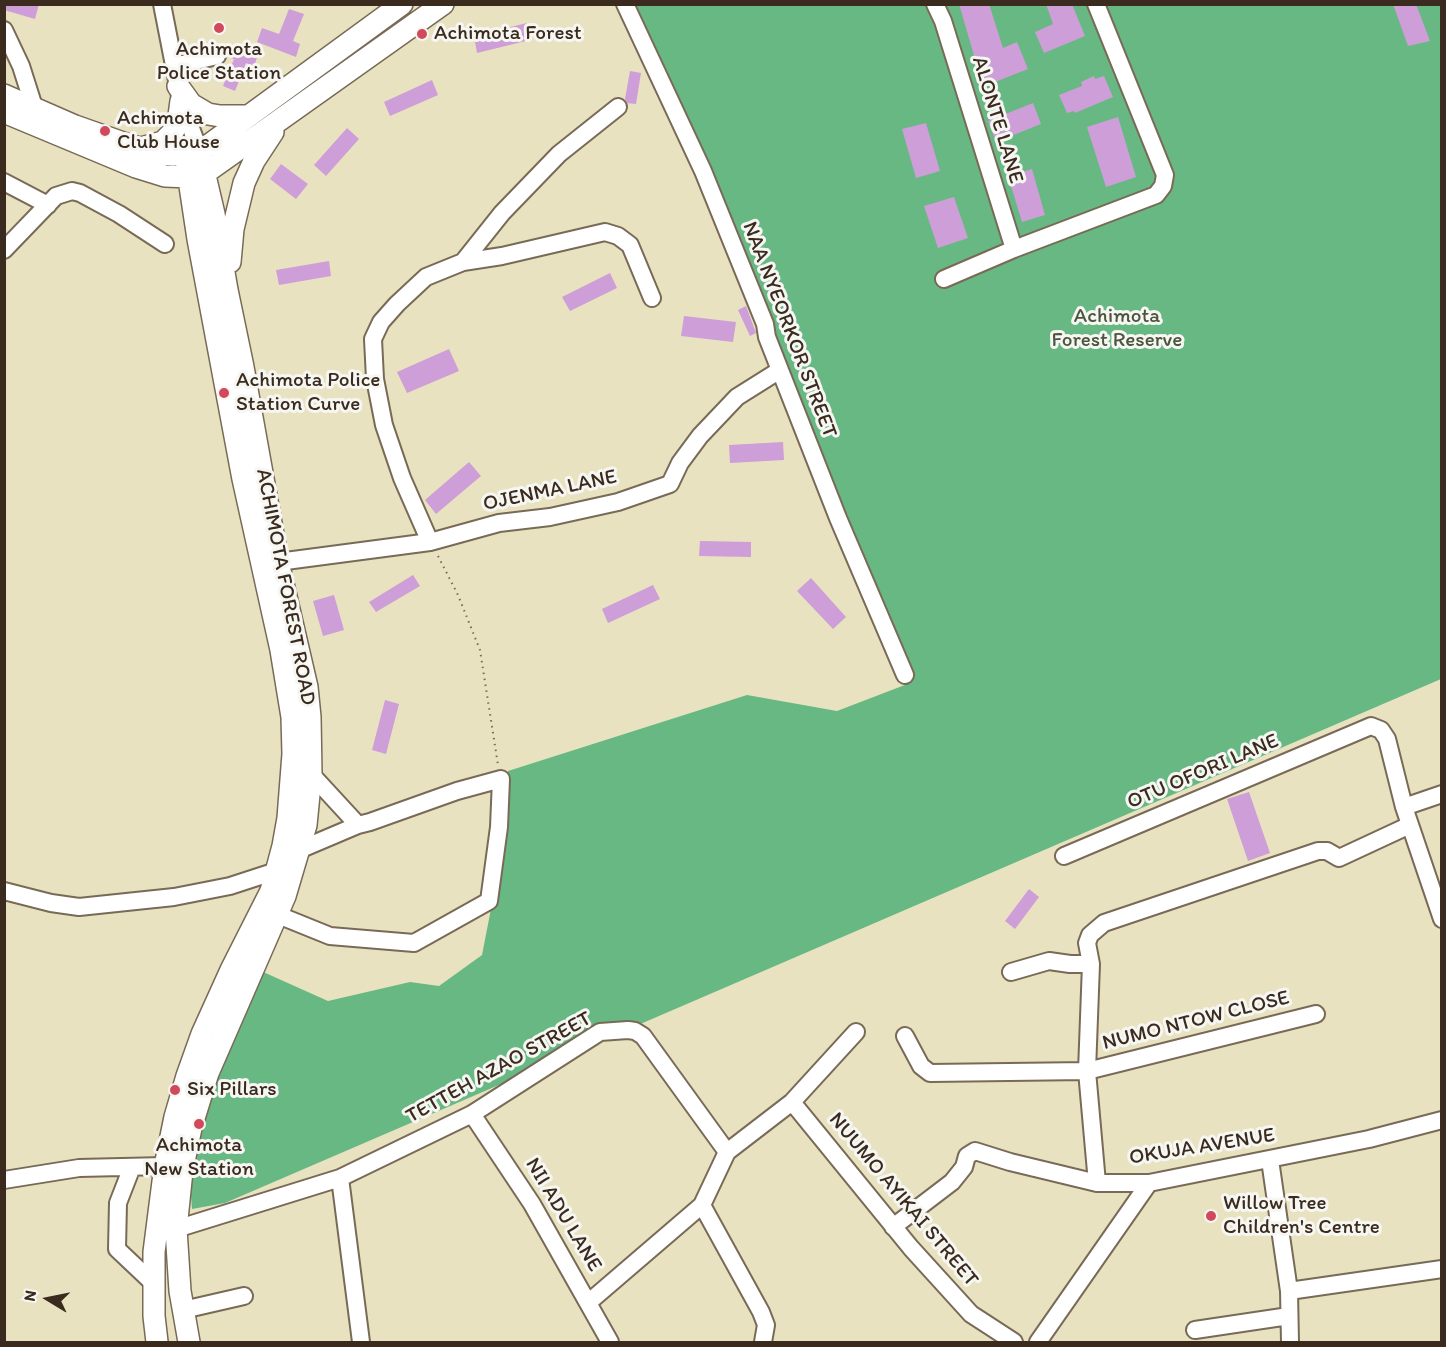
<!DOCTYPE html>
<style>
body{margin:0}
#map{position:relative;width:1446px;height:1347px;overflow:hidden;background:#e9e2c0;font-family:Itim,sans-serif}
canvas{display:block}
.frame{position:absolute;inset:0;border:6px solid #3b2a1e;pointer-events:none}
.north{position:absolute;left:18px;top:1269px;width:60px;height:60px;-webkit-text-stroke:4px #f6f6f2;paint-order:stroke;rotate:280deg;font-size:16px;font-weight:700;line-height:24px;text-align:center;color:#3b2a1e}
.north::after{content:'';display:block;margin:auto;width:21px;height:27px;background:#3b2a1e;clip-path:polygon(50% 0,100% 100%,50% 72%,0 100%)}
</style>
<div id="map">
<canvas width="1446" height="1347"></canvas>
<div class="frame"></div>
<div class="north">N</div>
</div>
<script>
const context = document.querySelector('canvas').getContext('2d');
context.lineJoin = 'round';
function fill(path, color) { context.fillStyle = color; context.fill(path, 'evenodd'); }
const toPath = rows => new Path2D(rows.map(r => 'M' + r).join(''));
function stroke(path, color, width, dash) { context.strokeStyle = color; context.lineWidth = width; context.lineCap = dash ? 'butt' : 'round'; context.setLineDash(dash || []); context.stroke(path); }
function drawText(font, color, halo, rows, align = 'center') {
  context.font = font + ' Itim,sans-serif'; context.lineWidth = 6; context.setLineDash([]); context.textBaseline = 'middle'; context.strokeStyle = halo; context.fillStyle = color; for (const [text, x, y, turn = 0] of rows) {
    context.save(); context.translate(x, y); context.rotate((+turn || 0) * Math.PI / 180); context.textAlign = isNaN(turn) ? turn : align; if (halo) context.strokeText(text, 0, 0); context.fillText(text, 0, 0); context.restore();
  }
}
const forest = toPath([
 [633,5,1441,5,1441,679,225,1203,192,1209,189,1170,203,1106,261,971,328,1001,410,982,439,986,482,955,497,878,508,771,747,695,837,711,910,683]
]);
const building = toPath([
 [4,4,39,4,35,19,4,10],
 [959,4,989,4,1003,48,1017,42,1028,69,985,86,975,59],
 [1046,4,1072,4,1085,36,1044,53,1035,32,1053,24],
 [1393,4,1416,4,1430,41,1408,46],
 [289,9,304,14,293,41,300,44,296,57,257,42,262,28,279,34],
 [527,23,530,40,477,53,474,36],
 [229,44,258,55,254,66,246,63,235,91,223,86,234,59,227,57,226,52],
 [630,71,641,73,636,104,627,103,625,99],
 [1094,76,1095,79,1104,76,1113,97,1075,113,1074,111,1067,113,1059,95,1082,86,1081,82],
 [432,80,438,95,390,116,384,102],
 [1033,103,1041,124,996,142,988,121],
 [1118,117,1136,177,1106,187,1087,127],
 [926,123,940,171,916,178,902,129],
 [347,128,359,139,326,176,314,165],
 [281,164,308,184,296,199,270,179],
 [1032,169,1045,215,1022,222,1008,176],
 [954,197,968,238,938,248,924,206],
 [329,261,331,276,279,285,276,270],
 [610,273,617,288,570,311,562,297],
 [746,306,756,333,750,336,738,310],
 [684,316,736,322,733,342,681,336],
 [449,349,459,371,407,393,397,372],
 [783,442,784,460,730,463,729,445],
 [469,462,481,476,436,514,425,500],
 [700,541,751,542,751,557,699,556],
 [413,575,420,586,376,612,369,602],
 [811,578,846,617,833,629,797,591],
 [653,585,660,599,608,623,602,609],
 [334,595,344,630,323,636,313,601],
 [385,700,399,704,386,754,372,750],
 [1249,792,1270,853,1248,861,1227,799],
 [1029,889,1039,897,1015,929,1005,921]
]);
const path = toPath([
 [438,556,458,595,480,650,498,765]
]);
const minor = toPath([
 [162,4,181,101,199,150],
 [625,4,703,171,765,324,767,337,838,518,905,675],
 [935,4,943,21,1014,249],
 [4,30,21,66,34,107],
 [174,66,217,56],
 [4,182,48,205],
 [4,250,56,196,72,191,80,193,119,214,165,244],
 [463,262,502,213,559,154,618,107],
 [944,279,1014,249,1156,195,1163,186,1165,175,1096,4],
 [430,542,402,478,384,425,375,379,373,339,381,322,397,304,426,277,463,262,502,256,605,232,618,236,630,245,652,298],
 [278,562,430,542,499,523,550,517,618,502,670,484,680,463,700,436,737,397,780,370],
 [311,774,358,825],
 [1404,807,1442,794],
 [1064,856,1371,726,1381,730,1387,739,1404,807,1442,919],
 [4,891,51,903,79,907,174,897,230,886,276,871],
 [278,915,330,936,414,943,489,901,499,827,501,779,457,791,370,822,358,825,299,850],
 [1011,972,1049,961,1070,964,1091,964],
 [905,1036,921,1066,930,1073,1087,1071,1316,1014],
 [792,1102,911,1248,971,1314,1014,1342],
 [472,1114,532,1204,610,1342],
 [1270,1160,1289,1291,1290,1342],
 [132,1167,118,1203,117,1249,154,1284],
 [340,1178,361,1342],
 [4,1180,79,1168,165,1166],
 [1097,1183,1087,1071,1091,964,1087,943,1090,935,1104,923,1318,851,1327,851,1339,858,1410,825],
 [702,1205,761,1312,766,1325,763,1342],
 [893,1227,952,1182,964,1167,967,1156,975,1151,1010,1162,1097,1183,1149,1183,1369,1139,1442,1120],
 [176,1229,340,1178,472,1114,600,1032,628,1030,635,1031,643,1036,727,1152],
 [1289,1291,1442,1269],
 [589,1302,702,1205,727,1152,792,1102,856,1032],
 [183,1310,244,1296],
 [1195,1330,1289,1316],
 [1038,1342,1149,1183]
]);
const major = toPath([
 [178,86,191,104,208,114,220,116,247,116],
 [4,95,75,126,126,144,159,154,174,155,185,153,209,145,402,4],
 [4,112,136,167,165,176,190,177,205,173,443,4],
 [141,148,163,142,172,133,178,123,181,101],
 [230,262,233,229,244,183,254,161,273,132],
 [157,1342,154,1316,154,1252,165,1166,175,1117,187,1076,202,1034,231,970,271,891,283,846,288,818,293,754,292,717,281,650,243,479,198,239,185,153],
 [189,1342,180,1291,176,1229,182,1171,191,1128,208,1073,285,896,306,825,311,774,310,717,307,687,278,562,243,367,227,290,214,214,199,150]
]);
const markers = [
 [219,28,6,"#d1495b"],
 [422,34,6,"#d1495b"],
 [105,131,6,"#d1495b"],
 [224,393,6,"#d1495b"],
 [175,1090,6,"#d1495b"],
 [199,1124,6,"#d1495b"],
 [1211,1216,6,"#d1495b"]
];
const poiNames = [
 ["Achimota Forest",434,34],
 ["Achimota",219,50,"center"],
 ["Police Station",219,74,"center"],
 ["Achimota",117,119],
 ["Club House",117,143],
 ["Achimota Police",236,381],
 ["Station Curve",236,405],
 ["Six Pillars",187,1090],
 ["Achimota",199,1146,"center"],
 ["New Station",199,1170,"center"],
 ["Willow Tree",1223,1204],
 ["Children's Centre",1223,1228]
];
const streetNames = [
 ["ALONTE LANE",997,120,73],
 ["NAA NYEORKOR STREET",789,330,69],
 ["OJENMA LANE",550,491,-12],
 ["ACHIMOTA FOREST ROAD",285,587,79],
 ["OTU OFORI LANE",1203,772,-23],
 ["NUMO NTOW CLOSE",1196,1021,-14],
 ["TETTEH AZAO STREET",499,1068,-29],
 ["OKUJA AVENUE",1202,1147,-9],
 ["NUUMO AYIKAI STREET",903,1200,50],
 ["NII ADU LANE",563,1215,59]
];
const parkNames = [
 ["Achimota",1117,317],
 ["Forest Reserve",1117,341]
];
fill(forest, '#68b884');
fill(building, '#cd9ed7');
stroke(minor, '#786a57', 20);
stroke(major, '#786a57', 24);
stroke(path, '#786a57', 2, [1.5, 4.5]);
stroke(minor, '#fff', 16);
stroke(major, '#fff', 21);
for (const [x, y, r, color] of markers) { const dot = new Path2D(); dot.arc(x, y, r, 0, 2 * Math.PI); context.fillStyle = color; context.fill(dot); stroke(dot, '#f6f6f2', 2); }
drawText('21px', '#3b2a1e', '#f6f6f2', poiNames, 'left');
drawText('21px', '#3b2a1e', '#f6f6f2', streetNames);
drawText('21px', '#4c563e', '#f6f6f2', parkNames);
</script>
